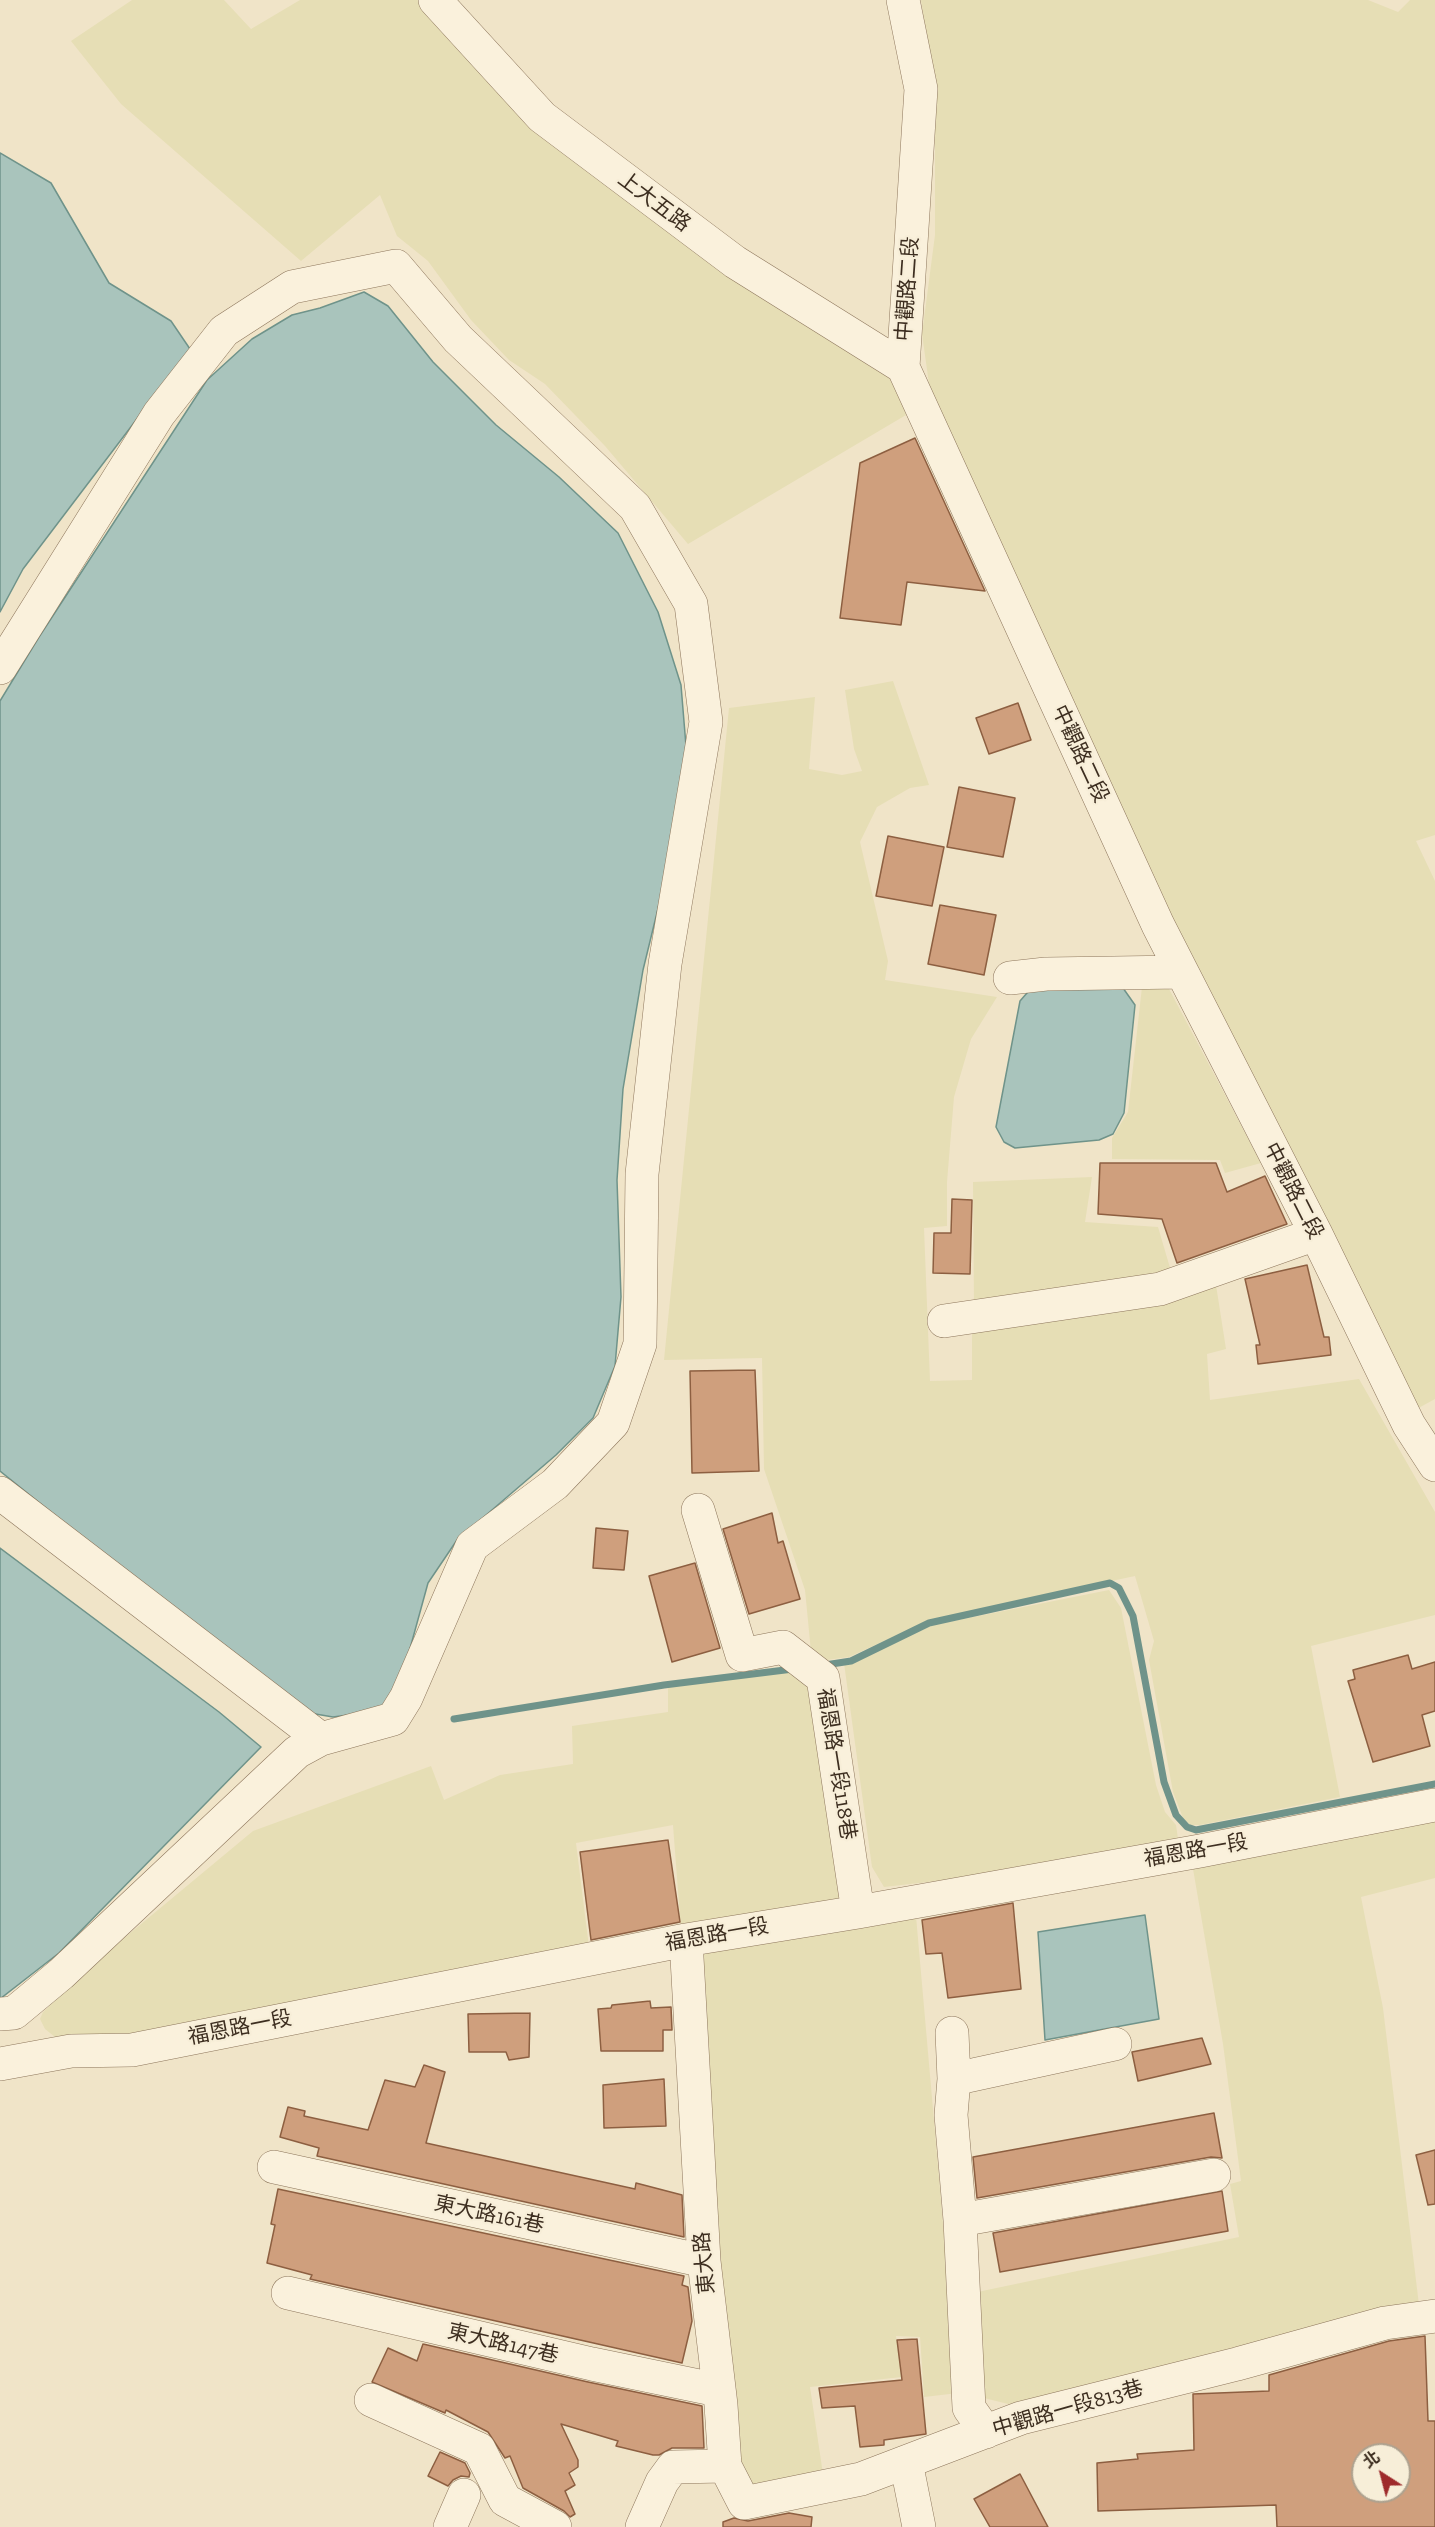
<!DOCTYPE html>
<meta charset="utf-8">
<style>
body{margin:0}
#map{position:relative;width:1435px;height:2527px;overflow:hidden;background:#f0e4c8;font-family:"Zilla Slab","Noto Sans TC",serif}
canvas{display:block}
.north{position:absolute;left:1351px;top:2443px;width:60px;height:60px;box-sizing:border-box;background:#f7eed8;border:2px solid #ada18e;border-radius:50%;rotate:324deg;font-size:16px;font-weight:700;line-height:24px;text-align:center;color:#3d2e20}
.north::after{content:'';display:block;margin:auto;width:21px;height:27px;background:#9e2a2b;clip-path:polygon(50% 0,100% 100%,50% 72%,0 100%)}
</style>
<div id="map">
<canvas width="1435" height="2527"></canvas>
<div class="north">北</div>
</div>
<script>
const context = document.querySelector('canvas').getContext('2d');
context.lineJoin = 'round';
function fill(path, color) { context.fillStyle = color; context.fill(path, 'evenodd'); }
const toPath = rows => new Path2D(rows.map(r => 'M' + r).join(''));
function stroke(path, color, width, dash) { context.strokeStyle = color; context.lineWidth = width; context.lineCap = dash ? 'butt' : 'round'; context.setLineDash(dash || []); context.stroke(path); }
function drawText(font, color, halo, rows, align = 'center') {
  context.font = font + ' "Zilla Slab","Noto Sans TC",serif'; context.lineWidth = 4.5; context.setLineDash([]); context.textBaseline = 'middle'; context.strokeStyle = halo; context.fillStyle = color; for (const [text, x, y, turn = 0] of rows) {
    context.save(); context.translate(x, y); context.rotate((+turn || 0) * Math.PI / 180); context.textAlign = isNaN(turn) ? turn : align; if (halo) context.strokeText(text, 0, 0); context.fillText(text, 0, 0); context.restore();
  }
}
const farmland = toPath([
 [132,0,224,0,251,29,300,0,421,0,447,29,895,374,906,415,688,544,605,446,545,384,509,360,471,320,428,261,397,236,380,195,301,261,121,104,71,41],
 [921,0,1368,0,1398,12,1410,0,1435,0,1435,835,1416,841,1435,881,1435,1399,1413,1411,1190,973,958,459,929,384,922,334,935,235,935,97],
 [893,681,929,785,910,788,877,807,860,842,888,961,885,980,997,997,971,1039,954,1097,947,1182,947,1226,924,1228,930,1381,972,1380,972,1328,1216,1285,1226,1349,1207,1354,1210,1400,1359,1379,1435,1512,1435,1615,1311,1646,1340,1797,1200,1825,1190,1825,1183,1818,1173,1792,1149,1660,1154,1641,1135,1576,930,1620,849,1657,812,1662,805,1590,764,1469,762,1358,664,1360,729,708,815,697,809,769,842,775,862,771,854,749,845,690],
 [1142,987,1168,987,1261,1163,1225,1173,1220,1160,1112,1159,1112,1138,1128,1112],
 [1092,1177,1085,1222,1158,1227,1173,1278,974,1306,973,1182],
 [1109,1590,1121,1608,1156,1785,1165,1812,1176,1825,1178,1839,972,1877,884,1887,872,1867,844,1663,851,1662,933,1625],
 [812,1668,843,1898,681,1930,673,1825,576,1843,589,1947,134,2040,55,2037,45,2029,40,2019,43,2012,111,1949,253,1831,431,1766,444,1800,500,1775,573,1764,572,1726,668,1712,668,1686],
 [1435,1817,1435,1878,1361,1897,1383,2008,1419,2305,1028,2409,976,2396,968,2294,1239,2237,1230,2184,1241,2181,1223,2044,1192,1863],
 [916,1916,958,2393,924,2397,920,2337,896,2336,902,2377,810,2387,823,2474,755,2489,736,2468,696,1952]
]);
const water = toPath([
 [0,153,51,183,109,283,171,321,190,349,23,569,0,612,0,153],
 [364,292,388,306,433,362,496,425,559,477,618,533,658,612,681,685,686,746,674,843,643,970,623,1089,617,1180,621,1297,615,1366,593,1418,556,1455,457,1540,428,1583,400,1685,378,1711,333,1717,298,1711,0,1471,0,701,39,637,207,380,252,339,292,315,320,308,364,292],
 [1034,985,1123,988,1135,1005,1124,1113,1113,1134,1099,1140,1015,1148,1004,1142,996,1127,1020,1001,1034,985],
 [0,1548,219,1712,261,1747,59,1953,0,1999,0,1548],
 [1145,1915,1159,2019,1045,2040,1038,1932,1145,1915]
]);
const stream = toPath([
 [825,1665,851,1661,929,1623,1110,1583,1119,1588,1133,1616,1164,1782,1176,1815,1187,1827,1196,1830,1435,1784],
 [454,1719,664,1685,793,1669]
]);
const building = toPath([
 [915,438,985,591,907,582,901,625,840,618,860,463,915,438],
 [1018,703,1031,740,989,754,976,718,1018,703],
 [959,787,1015,798,1003,857,947,847,959,787],
 [888,836,944,847,932,906,876,896,888,836],
 [940,905,996,915,984,975,928,964,940,905],
 [1100,1163,1216,1163,1227,1192,1265,1176,1287,1224,1177,1263,1162,1219,1098,1214,1100,1163],
 [952,1199,972,1200,970,1274,933,1273,934,1233,951,1233,952,1199],
 [1307,1265,1324,1337,1329,1337,1331,1355,1258,1364,1256,1345,1260,1345,1245,1279,1307,1265],
 [755,1370,759,1471,692,1473,690,1371,755,1370],
 [772,1513,778,1543,783,1541,800,1599,749,1614,723,1529,772,1513],
 [596,1528,628,1531,624,1570,593,1568,596,1528],
 [695,1563,720,1648,672,1662,649,1576,695,1563],
 [1408,1655,1412,1669,1435,1662,1435,1711,1422,1715,1430,1746,1373,1762,1348,1681,1355,1679,1353,1670,1408,1655],
 [668,1840,680,1922,591,1940,580,1852,668,1840],
 [1013,1903,1021,1989,948,1998,942,1953,926,1954,922,1920,1013,1903],
 [650,2001,651,2008,671,2007,672,2030,663,2030,663,2051,601,2051,598,2009,611,2008,612,2005,650,2001],
 [530,2013,529,2057,509,2060,506,2052,469,2052,468,2014,530,2013],
 [1202,2038,1211,2064,1138,2081,1132,2052,1202,2038],
 [424,2065,445,2072,426,2143,635,2189,636,2183,682,2195,684,2237,317,2156,319,2148,280,2137,288,2107,305,2111,304,2116,368,2130,385,2080,415,2087,424,2065],
 [664,2079,666,2126,604,2128,603,2085,664,2079],
 [1214,2113,1222,2158,1211,2157,977,2198,973,2157,1214,2113],
 [1435,2150,1435,2204,1428,2205,1416,2155,1435,2150],
 [278,2189,684,2276,682,2285,688,2287,692,2321,682,2363,310,2279,312,2275,267,2263,275,2225,271,2224,278,2189],
 [1222,2191,1228,2231,1000,2272,993,2233,1222,2191],
 [1425,2336,1428,2421,1435,2421,1435,2527,1277,2527,1276,2505,1098,2511,1097,2463,1138,2459,1137,2454,1194,2450,1193,2394,1269,2391,1269,2375,1389,2341,1425,2336],
 [1363,2455,1399,2455,1399,2491,1363,2491,1363,2455],
 [917,2339,926,2434,884,2440,884,2445,860,2447,855,2406,822,2408,819,2388,902,2380,897,2340,917,2339],
 [423,2344,588,2382,702,2406,704,2448,672,2448,659,2455,653,2455,616,2446,618,2441,561,2424,578,2460,578,2467,569,2473,575,2485,565,2491,575,2514,570,2517,564,2511,523,2488,510,2456,505,2458,488,2432,446,2410,445,2413,372,2382,388,2348,417,2361,423,2344],
 [440,2452,465,2463,470,2473,469,2477,461,2476,453,2480,448,2486,428,2476,440,2452],
 [1020,2474,1048,2527,990,2527,974,2499,1020,2474],
 [789,2513,812,2517,811,2527,723,2527,723,2522,734,2518,748,2521,789,2513]
]);
const minor = toPath([
 [435,0,542,117,735,262,903,367],
 [903,0,921,89,903,367,1158,925,1316,1234,1409,1425,1435,1465],
 [0,668,159,414,224,331,292,287,396,266,458,339,635,507,691,604,706,722,665,964,642,1174,640,1344,613,1423,555,1484,472,1546,406,1698,393,1719,321,1739,297,1752,61,1974,14,2013,0,2014],
 [1010,978,1046,974,1181,972],
 [944,1321,1160,1289,1316,1234],
 [0,1493,321,1739],
 [698,1510,742,1655,783,1647,823,1678,858,1912],
 [952,2033,954,2079,951,2115,960,2220,969,2408,986,2432],
 [0,2064,71,2051,132,2050,686,1940,858,1912,1200,1851,1435,1805],
 [954,2079,1115,2044],
 [274,2167,704,2261],
 [960,2220,1214,2175],
 [288,2293,592,2364,718,2390],
 [371,2400,479,2449,505,2500,555,2527],
 [906,2462,919,2527],
 [725,2466,744,2503,861,2479,1021,2418,1237,2364,1385,2323,1435,2316],
 [450,2527,464,2495],
 [642,2527,662,2482,673,2467,725,2466,721,2405,704,2261,686,1940]
]);
const streetNames = [
 ["上大五路",654,202,37],
 ["中觀路二段",908,289,-86],
 ["中觀路二段",1080,754,65],
 ["中觀路二段",1293,1191,63],
 ["福恩路一段118巷",836,1764,81],
 ["福恩路一段",1196,1851,-10],
 ["福恩路一段",717,1935,-10],
 ["福恩路一段",240,2028,-11],
 ["東大路161巷",489,2215,12],
 ["東大路",705,2263,-95],
 ["東大路147巷",503,2344,13],
 ["中觀路一段813巷",1068,2409,-16]
];
fill(farmland, '#e6deb5');
fill(water, '#a9c4bc');
stroke(water, '#6f938a', 1.5);
stroke(stream, '#6f938a', 7);
fill(building, '#cf9f7d');
stroke(building, '#8d5f41', 1.5);
stroke(minor, '#8d765c', 34);
stroke(minor, '#faf1dc', 33);
drawText('21px', '#3d2e20', '#f7eed8', streetNames);
</script>
